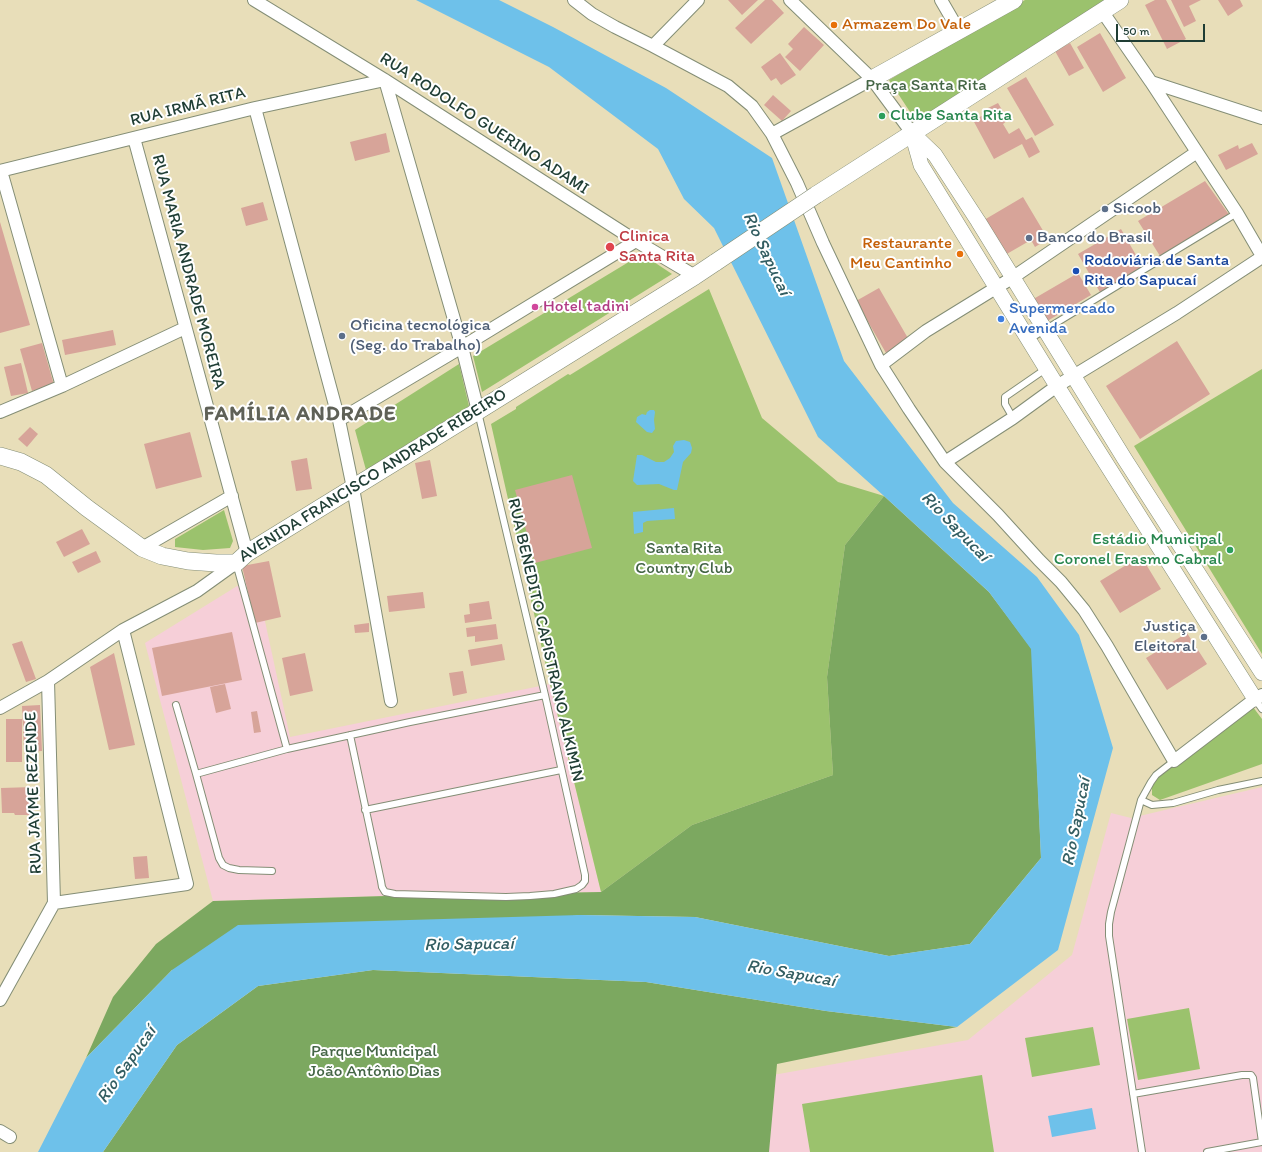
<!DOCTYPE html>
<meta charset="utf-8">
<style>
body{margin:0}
#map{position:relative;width:1262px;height:1152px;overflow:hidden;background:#e8deb9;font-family:Itim,sans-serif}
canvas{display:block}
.scale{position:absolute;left:1116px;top:24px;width:89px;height:18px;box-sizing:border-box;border:2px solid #1f3d34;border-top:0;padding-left:5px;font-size:12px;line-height:14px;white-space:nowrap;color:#1f3d34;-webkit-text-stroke:3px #fff;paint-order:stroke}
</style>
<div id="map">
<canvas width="1262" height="1152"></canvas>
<div class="scale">50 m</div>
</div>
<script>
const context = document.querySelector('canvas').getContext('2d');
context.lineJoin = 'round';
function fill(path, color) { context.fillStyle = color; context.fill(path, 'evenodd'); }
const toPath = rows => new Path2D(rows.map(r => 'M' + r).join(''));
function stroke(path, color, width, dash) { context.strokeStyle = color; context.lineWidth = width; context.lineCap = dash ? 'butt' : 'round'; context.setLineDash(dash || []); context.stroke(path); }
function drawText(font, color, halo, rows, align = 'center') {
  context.font = font + ' Itim,sans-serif'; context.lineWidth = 4; context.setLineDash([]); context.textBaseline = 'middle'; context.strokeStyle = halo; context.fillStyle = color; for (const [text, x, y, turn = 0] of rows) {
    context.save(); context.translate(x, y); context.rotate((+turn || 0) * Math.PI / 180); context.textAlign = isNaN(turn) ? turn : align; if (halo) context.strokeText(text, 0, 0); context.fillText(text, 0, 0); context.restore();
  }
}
const built = toPath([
 [255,575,290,737,550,684,601,892,386,896,213,901,145,643],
 [1262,787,1262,1152,732,1152,723,1084,968,1040,1072,955,1111,813,1131,818]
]);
const green = toPath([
 [1025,0,1107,0,916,121,889,80],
 [642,254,672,274,482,392,473,356],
 [709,289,762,418,838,482,884,496,845,545,827,677,833,775,692,825,601,892,550,684,491,424,516,409,516,407,568,374,570,375],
 [459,364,469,406,366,470,355,430],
 [1262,369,1262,654,1134,446],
 [224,510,233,541,230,548,203,550,175,547,175,539],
 [1253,707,1262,719,1262,764,1160,800,1152,795,1152,786,1168,764],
 [1189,1008,1200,1069,1138,1080,1127,1019],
 [1093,1027,1100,1065,1032,1077,1025,1038],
 [982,1075,994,1152,810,1152,802,1104]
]);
const forest = toPath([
 [884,496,989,592,1032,649,1041,858,970,944,889,956,695,917,580,915,172,970,86,1058,113,997,156,944,213,901,386,896,601,892,692,825,833,775,827,677,845,545],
 [373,970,646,982,826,1011,957,1027,777,1064,769,1152,103,1152,177,1045,258,986]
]);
const water = toPath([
 [416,0,499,0,553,27,666,88,772,158,844,361,953,503,1037,577,1079,635,1113,748,1058,950,957,1027,826,1011,646,982,373,970,258,986,177,1045,103,1152,38,1152,86,1058,172,970,238,925,580,915,695,917,889,956,970,944,1041,858,1031,649,989,592,884,496,818,437,714,228,684,199,658,149,549,67],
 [650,410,654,410,655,412,654,420,655,429,652,433,647,432,636,422,637,417,642,414,646,415,647,412],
 [684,440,690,442,692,448,691,453,683,462,677,490,674,490,659,484,637,485,633,481,637,455,642,455,656,462,664,462,670,458,674,452,673,446,676,441],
 [674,508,675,519,647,521,643,523,643,532,634,534,633,512],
 [1092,1108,1096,1129,1052,1137,1048,1116]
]);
const building = toPath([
 [728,0,758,0,742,15],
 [765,0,772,0,784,13,751,44,735,28],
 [1155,0,1166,0,1186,39,1167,49,1145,5],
 [1171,0,1201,0,1189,6,1196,21,1184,27],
 [1218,0,1240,0,1243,6,1228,16],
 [804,27,824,45,800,71,785,57,793,49,788,44],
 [1100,33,1126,78,1103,92,1077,47],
 [1070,43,1084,68,1069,76,1055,51],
 [780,53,796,75,781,85,776,78,771,81,761,67],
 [1026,77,1054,125,1035,136,1007,88],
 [773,95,791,111,782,121,764,105],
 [998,103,1008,120,1003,124,1009,134,1019,128,1026,140,1032,137,1040,152,1029,158,1022,144,994,159,973,120,984,115,982,111],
 [386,133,390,152,355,161,350,142],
 [1252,143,1258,154,1226,170,1218,155,1238,145,1239,149],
 [1205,181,1230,216,1160,256,1138,221],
 [1023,197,1048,239,1035,247,1031,240,1005,255,984,220],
 [263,202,268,220,246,226,241,208],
 [0,222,30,325,0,333],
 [1121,229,1144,269,1101,294,1078,254],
 [1078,273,1091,295,1044,323,1030,301],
 [879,288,909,340,886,353,856,301],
 [113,330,116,345,65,355,62,340],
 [1177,341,1210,394,1140,439,1106,386],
 [42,343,54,385,32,391,20,349],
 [21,363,28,393,11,396,4,367],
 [30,427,38,434,27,447,18,439],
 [190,432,202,477,156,489,144,444],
 [307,458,312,489,296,491,291,461],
 [430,460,437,496,422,499,415,463],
 [572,475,592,548,535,563,515,490],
 [82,529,90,544,64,557,56,542],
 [96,551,101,562,78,573,72,562],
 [1141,556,1161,589,1120,613,1100,581],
 [269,561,281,617,255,623,242,566],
 [423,592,425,608,389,612,387,596],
 [489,601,492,619,465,623,464,615,470,614,469,604],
 [369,623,369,632,355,633,354,625],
 [496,624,498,639,475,642,475,636,467,637,466,628],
 [232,632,242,680,162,696,152,648],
 [1187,633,1207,664,1167,690,1146,658],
 [22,641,36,679,26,682,12,644],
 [502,644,505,660,471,666,468,650],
 [114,653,135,745,109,750,90,667],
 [305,653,313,691,290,696,282,658],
 [463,671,467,693,453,696,449,673],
 [225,684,231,709,216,713,210,687],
 [40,705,42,751,24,752,22,706],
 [257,711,261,732,254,733,251,712],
 [6,719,22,719,22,762,6,762],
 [33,787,34,815,15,815,14,813,2,813,1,788],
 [147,856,149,878,135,879,133,857]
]);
const service = toPath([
 [1028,340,1237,213],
 [1013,418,1005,404,1005,397,1047,368],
 [236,563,287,749],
 [1255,699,1262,709],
 [176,705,196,774],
 [350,735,381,881,382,887,385,892,395,894,506,897,530,896,554,894,576,889,582,885,585,881,585,875,545,695,478,412],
 [1141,800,1152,805,1173,803,1218,790,1262,781],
 [365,810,561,770],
 [272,871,239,870,229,868,223,865,219,858,196,774,287,749,410,722,545,695],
 [1133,1094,1242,1075,1251,1075,1253,1078,1262,1142],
 [1142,1152,1109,936,1109,924,1111,912,1141,800,1151,782,1156,775,1174,761],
 [1207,1152,1262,1142]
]);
const minor = toPath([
 [254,0,385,80,636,241,695,276],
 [574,0,592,14,615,27,653,46,728,86,752,106,772,134,797,183,823,243,881,365,909,409,945,462,998,515,1039,560,1061,582,1084,610,1107,646,1174,761,1255,699,1262,695],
 [790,0,872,79,912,133],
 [941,0,959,31],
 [1102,11,1151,82,1237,213,1262,256],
 [653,46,698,0],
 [1151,82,1262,118],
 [255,108,339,420,353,488,391,701],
 [772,134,872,79],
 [134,138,247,553],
 [0,171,255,108,385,80,462,347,478,411],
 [1,171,62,386],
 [881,365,926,331,1012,278,1197,152],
 [0,412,62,386,185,328],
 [339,420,462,347,636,241],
 [945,462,1013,418,1057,386,1177,313,1262,257],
 [142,548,232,496],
 [48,681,54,903],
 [0,708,48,681,123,630,197,591,236,563],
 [54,903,187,884,123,630],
 [0,1000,54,903],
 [0,1131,10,1137]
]);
const tertiary = toPath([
 [912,133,921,165,1057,386,1255,699],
 [912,133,935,155,978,221,1124,458,1262,673]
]);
const secondary = toPath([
 [872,79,1014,0],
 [816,195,1120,0],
 [0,456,21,462,46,475,87,508,142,548,162,556,188,561,216,563,236,563,247,553,478,411,695,276,716,262]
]);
const secondaryBridge = toPath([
 [716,262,816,195]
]);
const markers = [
 [834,25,4,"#e8710a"],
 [882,116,4,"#2e9e5b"],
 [1105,209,4,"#5c6f8a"],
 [1029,238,4,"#5c6f8a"],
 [610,247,5,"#e0444e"],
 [960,254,4,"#e8710a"],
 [1076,271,4,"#1a4fb4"],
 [535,307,4,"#d1479c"],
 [1001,319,4,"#3f7fe0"],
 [342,336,4,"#5c6f8a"],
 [1230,550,4,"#2e9e5b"],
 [1204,637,4,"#5c6f8a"]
];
const foodNames = [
 ["Armazem Do Vale",842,25],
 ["Restaurante",952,244,"right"],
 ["Meu Cantinho",952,264,"right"]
];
const parkNames = [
 ["Praça Santa Rita",926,86],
 ["Santa Rita",684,549],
 ["Country Club",684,569],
 ["Parque Municipal",374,1052],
 ["João Antônio Dias",374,1072]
];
const streetNames = [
 ["RUA IRMÃ RITA",188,107,-14],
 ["RUA RODOLFO GUERINO ADAMI",484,124,33],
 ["RUA MARIA ANDRADE MOREIRA",188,272,75],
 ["AVENIDA FRANCISCO ANDRADE RIBEIRO",373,476,-32],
 ["RUA BENEDITO CAPISTRANO ALKIMIN",545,640,77],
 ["RUA JAYME REZENDE",34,793,-92]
];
const leisureNames = [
 ["Clube Santa Rita",890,116],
 ["Estádio Municipal",1222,540,"right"],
 ["Coronel Erasmo Cabral",1222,560,"right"]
];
const serviceNames = [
 ["Sicoob",1113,209],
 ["Banco do Brasil",1037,238],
 ["Oficina tecnológica",350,326],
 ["(Seg. do Trabalho)",350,346],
 ["Justiça",1196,627,"right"],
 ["Eleitoral",1196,647,"right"]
];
const healthNames = [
 ["Clinica",619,237],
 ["Santa Rita",619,257]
];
const transitNames = [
 ["Rodoviária de Santa",1084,261],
 ["Rita do Sapucaí",1084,281]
];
const hotelNames = [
 ["Hotel tadini",543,307]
];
const shopNames = [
 ["Supermercado",1009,309],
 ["Avenida",1009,329]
];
const waterNames = [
 ["Rio Sapucaí",766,254,65],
 ["Rio Sapucaí",955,527,46],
 ["Rio Sapucaí",1077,822,-79],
 ["Rio Sapucaí",469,945,-1],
 ["Rio Sapucaí",791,974,10],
 ["Rio Sapucaí",127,1065,-55]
];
const districtNames = [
 ["FAMÍLIA ANDRADE",300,415]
];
fill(built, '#f6cfd8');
fill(green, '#9bc26d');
fill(forest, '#7ca860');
fill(water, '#6ec1ea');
fill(building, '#d7a499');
stroke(service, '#848e76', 8);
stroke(minor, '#848e76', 14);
stroke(tertiary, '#848e76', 16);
stroke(secondary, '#848e76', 18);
stroke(service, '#fff', 6);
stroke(minor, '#fff', 12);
stroke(tertiary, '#fff', 15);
stroke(secondary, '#fff', 17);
stroke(secondaryBridge, '#848e76', 18, []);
stroke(secondaryBridge, '#fff', 17);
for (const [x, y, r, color] of markers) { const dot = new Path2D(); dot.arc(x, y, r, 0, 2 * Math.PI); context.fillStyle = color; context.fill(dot); stroke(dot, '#fff', 1.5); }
drawText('17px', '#c56008', '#fff', foodNames, 'left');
drawText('17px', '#446545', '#fff', parkNames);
drawText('17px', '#1f3d34', '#fff', streetNames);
drawText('17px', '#27864d', '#fff', leisureNames, 'left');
drawText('17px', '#4e5e75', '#fff', serviceNames, 'left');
drawText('17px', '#be3a42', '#fff', healthNames, 'left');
drawText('17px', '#164399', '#fff', transitNames, 'left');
drawText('17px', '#b23c85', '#fff', hotelNames, 'left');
drawText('17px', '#366cbe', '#fff', shopNames, 'left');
drawText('italic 18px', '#335e62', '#fff', waterNames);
context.letterSpacing = '1px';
drawText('bold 21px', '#5f6157', '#fff', districtNames);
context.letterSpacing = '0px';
</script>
